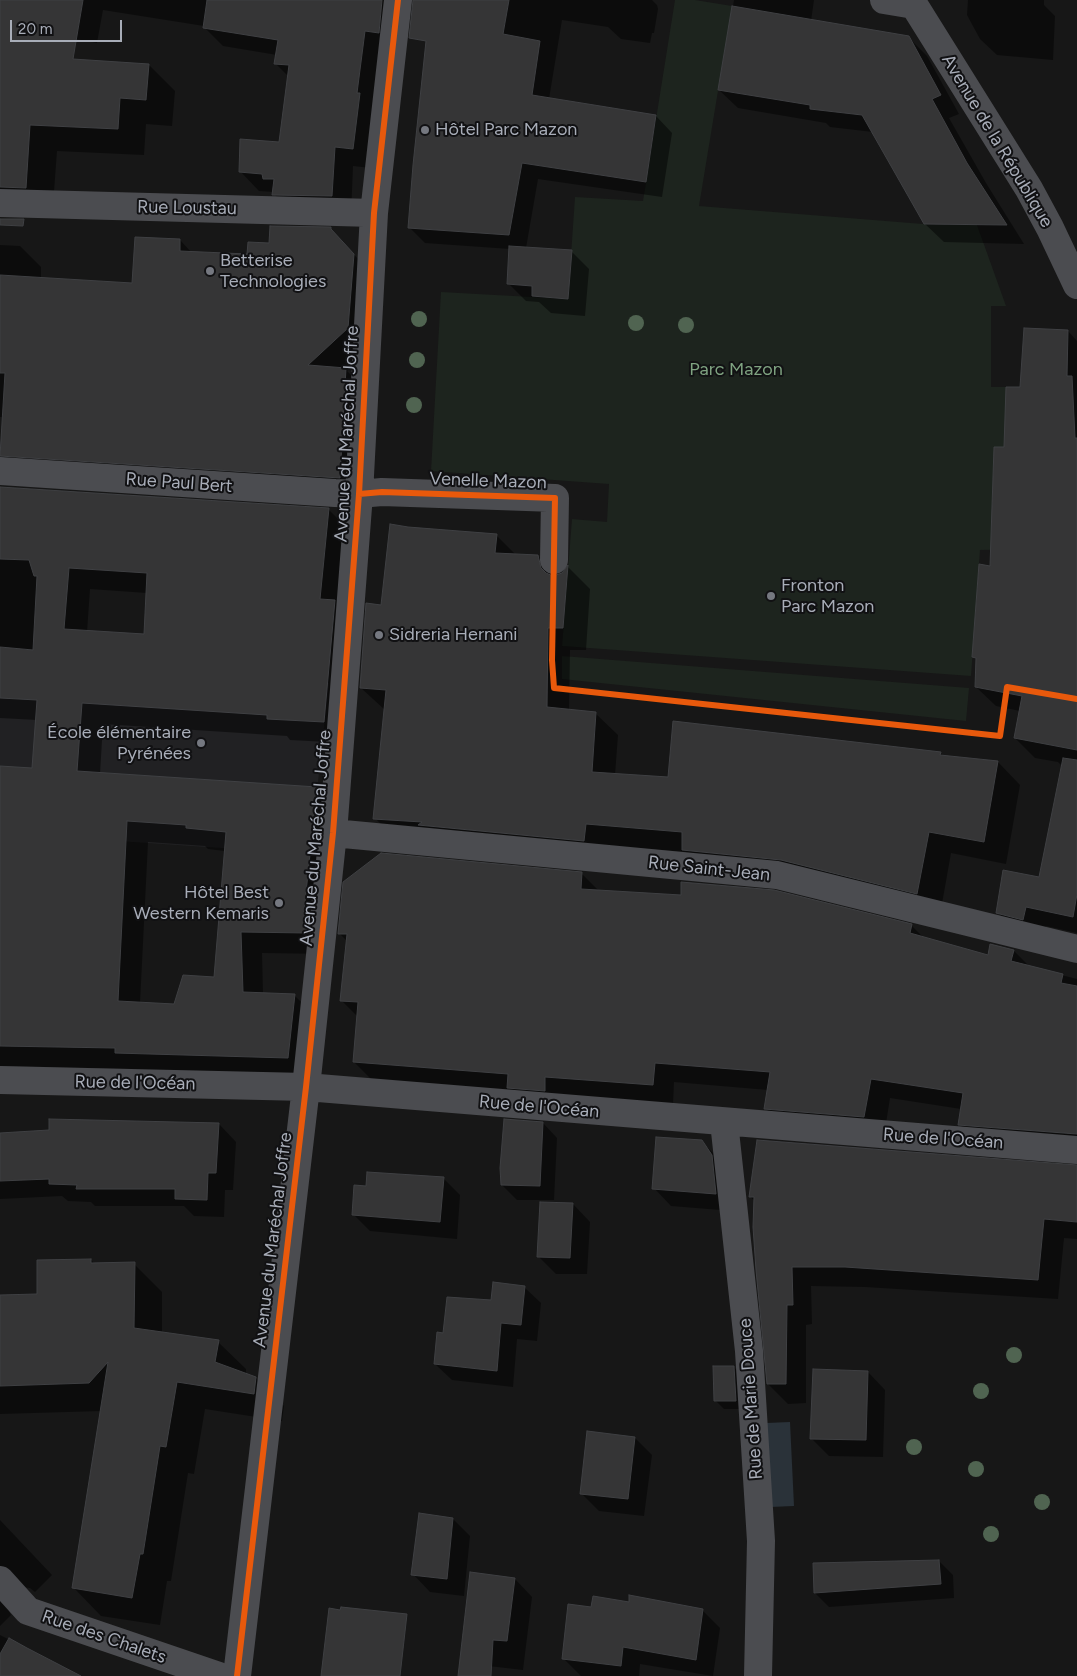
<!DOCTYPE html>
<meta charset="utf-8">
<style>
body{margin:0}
#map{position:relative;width:1077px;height:1676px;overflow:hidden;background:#171717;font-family:Figtree,sans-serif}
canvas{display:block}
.scale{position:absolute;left:10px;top:20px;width:112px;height:22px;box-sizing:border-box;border:2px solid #a8adb8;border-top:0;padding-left:6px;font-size:15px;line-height:18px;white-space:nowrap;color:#a8adb8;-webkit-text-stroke:4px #111113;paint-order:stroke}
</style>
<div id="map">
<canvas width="1077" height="1676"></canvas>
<div class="scale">20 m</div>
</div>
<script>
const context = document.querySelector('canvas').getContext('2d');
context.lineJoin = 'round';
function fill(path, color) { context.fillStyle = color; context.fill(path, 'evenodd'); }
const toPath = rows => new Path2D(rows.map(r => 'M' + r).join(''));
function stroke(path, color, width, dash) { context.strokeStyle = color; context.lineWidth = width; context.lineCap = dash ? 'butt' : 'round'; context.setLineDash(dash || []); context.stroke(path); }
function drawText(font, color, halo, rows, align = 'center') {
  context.font = font + ' Figtree,sans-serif'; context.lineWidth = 4; context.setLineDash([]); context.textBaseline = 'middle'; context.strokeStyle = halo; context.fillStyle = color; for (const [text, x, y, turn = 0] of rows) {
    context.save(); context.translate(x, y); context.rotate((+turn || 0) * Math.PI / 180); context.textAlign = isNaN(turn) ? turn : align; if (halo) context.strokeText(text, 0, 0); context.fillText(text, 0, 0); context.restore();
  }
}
const built = toPath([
 [0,664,329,683,310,854,0,833]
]);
const green = toPath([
 [675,0,695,0,732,6,699,206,923,224,977,225,1006,306,991,306,991,387,1006,387,1019,447,994,447,992,510,1019,549,980,550,971,676,562,646,572,519,607,522,609,484,431,471,441,292,568,299,575,197,643,201],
 [562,656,969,688,966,721,562,679]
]);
const water = toPath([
 [790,1422,794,1506,770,1507,766,1423]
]);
const shadow = toPath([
 [0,0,397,0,371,168,353,166,351,215,293,213,274,194,274,192,259,191,240,171,280,144,289,77,276,64,277,55,223,46,204,27,204,26,103,10,97,43,0,25],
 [439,0,652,0,657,5,658,9,654,33,652,33,650,43,621,39,608,27,562,20,549,99,656,116,672,133,662,197,538,179,526,248,572,252,589,269,585,316,551,313,539,302,526,301,508,283,510,249,425,243,409,227],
 [734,0,814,0,811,21,908,37,927,56,959,114,949,118,986,183,1024,244,944,242,924,223,873,132,830,127,826,123,738,108,719,90],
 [968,0,1044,0,1044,5,1055,16,1053,60,997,55,980,39,967,15],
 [0,58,149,65,175,91,172,126,146,124,144,155,57,151,53,205,0,203],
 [330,229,375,277,369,350,347,371,367,391,361,499,23,477,1,455,4,417,0,417,0,245,20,246,41,267,41,279,133,284,180,240,192,253,248,256,270,244],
 [1068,331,1077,341,1077,933,1046,926,1042,938,1017,932,997,912,1040,878,1063,767,1058,762,1035,758,1015,738,1020,711,996,706,976,687,978,661,973,656,991,567,1005,448,1021,389],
 [0,488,328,509,350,531,346,743,290,740,287,736,103,724,100,774,317,788,338,810,328,954,262,953,263,994,295,996,316,1017,310,1079,138,1074,133,1069,0,1066,0,768,33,770,37,720,0,718],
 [90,589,147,593,145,636,87,632],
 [148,842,205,846,208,849,225,851,215,978,175,1005,140,1003],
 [496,535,516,555,538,556,558,576,563,574,568,567,590,589,586,650,570,650,569,710,595,713,618,735,615,775,669,778,940,753,944,756,998,762,1020,785,1006,864,951,853,940,915,706,872,685,852,608,846,397,841,375,818,385,710,361,688,382,606],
 [581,873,599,891,911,925,924,938,989,957,1014,951,1030,967,1077,979,1077,1152,979,1144,959,1124,961,1109,890,1098,884,1136,785,1128,765,1108,768,1090,674,1082,673,1104,374,1082,354,1062,358,1017,342,1001,348,942,339,933],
 [543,1123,557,1138,554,1200,517,1200,502,1185],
 [219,1124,236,1142,233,1190,225,1190,224,1217,194,1216,184,1206,95,1206,91,1202,68,1201,62,1196,0,1199,0,1134],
 [701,1141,719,1159,733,1211,671,1206,654,1188],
 [1077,1167,1077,1239,1064,1238,1058,1299,865,1287,811,1286,812,1324,806,1325,806,1403,788,1404,768,1384,755,1202,750,1196],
 [443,1178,460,1195,457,1239,370,1231,353,1214,367,1188],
 [573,1204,590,1222,587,1274,556,1274,538,1256],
 [91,1260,95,1264,134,1264,162,1292,162,1333,218,1342,246,1369,246,1374,256,1378,284,1406,282,1421,205,1409,194,1474,188,1473,171,1581,167,1581,160,1625,101,1616,74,1588,102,1411,0,1414,0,1296,38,1295],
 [524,1287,541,1303,537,1341,517,1339,513,1387,452,1380,435,1364,444,1334,492,1301],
 [734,1367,742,1376,744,1409,724,1409,716,1401],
 [868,1372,885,1390,883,1457,829,1456,811,1438],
 [635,1438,652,1455,644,1516,599,1511,581,1493],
 [453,1519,470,1536,464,1596,430,1592,413,1574],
 [0,1520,52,1575,35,1592,30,1588,21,1587,7,1607,11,1615,0,1626],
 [939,1561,953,1575,954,1598,829,1607,815,1593,815,1564],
 [515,1579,532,1597,523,1670,480,1665],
 [630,1604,702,1610,720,1628,713,1676,640,1664,639,1676,581,1676,564,1659,592,1608],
 [0,1635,49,1660,65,1676,0,1676]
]);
const building = toPath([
 [0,0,83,0,73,59,149,64,146,100,120,98,118,129,30,125,26,188,0,187,0,0],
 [207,0,382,0,379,33,365,31,357,93,360,93,353,149,335,147,332,196,272,195,274,179,263,179,262,174,239,172,240,139,279,142,289,65,274,64,278,40,203,28,207,0],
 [413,0,509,0,503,34,540,41,532,95,656,115,646,182,522,163,509,235,408,228,413,165,426,41,409,38,413,0],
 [732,6,909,36,941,95,932,99,967,163,1007,225,924,224,862,115,810,109,810,105,718,90,732,6],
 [0,219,24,219,23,226,0,225,0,219],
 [270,226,331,227,331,229,354,254,348,328,308,365,346,368,340,478,0,456,5,373,0,373,0,275,132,283,135,237,180,239,180,251,247,254,248,242,269,243,270,226],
 [509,246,572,250,568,299,532,296,532,286,507,284,509,246],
 [1024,328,1068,330,1067,376,1072,376,1075,438,1077,438,1077,750,1014,738,1022,696,975,687,976,658,972,657,979,564,990,566,994,447,1004,447,1006,387,1020,387,1024,328],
 [0,487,329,508,320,599,335,600,324,722,267,719,267,715,82,703,77,771,317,787,304,912,309,908,307,933,241,932,243,992,295,994,288,1058,115,1053,115,1048,0,1046,0,766,32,768,37,700,0,698,0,647,33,650,37,576,34,576,29,560,0,559,0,487],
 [69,568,147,573,144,634,64,629,69,568],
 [127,821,186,825,186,828,226,832,214,977,183,975,174,1004,118,1001,127,821],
 [390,524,408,527,497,534,495,553,538,555,541,568,546,573,553,576,562,573,568,565,563,628,548,628,547,707,596,712,592,772,668,777,673,721,941,752,940,755,998,761,984,842,929,832,917,894,781,860,682,850,682,832,586,824,584,841,418,825,422,822,373,819,386,690,360,688,366,603,381,605,390,524],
 [1063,758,1077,760,1077,894,1073,917,1026,907,1023,920,996,913,1003,870,1039,877,1063,758],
 [381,853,582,872,581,889,681,895,681,882,774,890,912,924,910,933,988,955,990,944,1014,950,1011,961,1063,974,1061,983,1077,986,1077,1134,958,1125,963,1093,871,1079,864,1117,764,1109,770,1072,655,1063,653,1085,545,1077,545,1091,507,1088,508,1074,353,1062,358,1002,340,1001,347,934,338,934,343,882,381,853],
 [49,1119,219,1123,216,1173,208,1173,207,1200,175,1199,175,1189,76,1189,77,1185,49,1184,49,1179,0,1181,0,1133,49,1130,49,1119],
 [504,1119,543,1122,540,1186,501,1185,500,1168,504,1119],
 [656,1137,702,1140,712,1155,716,1194,652,1189,656,1137],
 [757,1140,1077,1165,1077,1222,1044,1219,1038,1280,845,1267,792,1267,793,1305,787,1305,786,1384,767,1384,756,1270,753,1227,754,1197,749,1197,757,1140],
 [367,1172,444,1177,440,1222,352,1215,354,1185,366,1186,367,1172],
 [540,1202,573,1203,570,1258,537,1257,540,1202],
 [91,1259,91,1263,135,1262,134,1328,219,1340,215,1362,256,1377,254,1394,177,1382,166,1447,160,1446,143,1554,140,1554,132,1598,72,1588,108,1362,89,1383,0,1386,0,1295,37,1294,37,1260,91,1259],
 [493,1282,525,1286,521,1325,501,1323,497,1371,434,1364,437,1332,443,1333,447,1297,491,1300,493,1282],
 [713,1366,734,1366,736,1401,714,1401,713,1366],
 [813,1369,868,1371,866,1440,810,1439,813,1369],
 [587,1431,635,1437,628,1499,580,1494,587,1431],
 [419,1513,453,1518,447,1579,411,1575,419,1513],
 [939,1560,941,1584,814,1593,813,1563,939,1560],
 [470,1572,515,1578,507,1641,493,1640,491,1676,458,1676,470,1572],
 [629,1595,703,1609,696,1660,623,1647,621,1666,562,1659,568,1604,591,1607,593,1596,629,1602,629,1595],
 [341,1607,407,1614,400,1676,321,1676,329,1608,340,1610,341,1607],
 [9,1638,27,1648,81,1676,0,1676,0,1654,9,1638]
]);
const minor = toPath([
 [884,0,914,5],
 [911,0,1029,189,1050,228,1077,285],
 [0,203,374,213],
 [0,471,335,493,359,494,382,492,555,498,554,560],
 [333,833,777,875,1077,949],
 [0,1080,306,1087,1077,1150],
 [724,1122,749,1351,761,1541,758,1676],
 [0,1580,28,1611,219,1676],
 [237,1676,306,1087,333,833,359,494,374,213,398,0]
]);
const cycleway = toPath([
 [359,494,382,492,555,498,552,660,554,688,1000,736,1007,687,1077,699],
 [237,1676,306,1087,333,833,359,494,374,213,398,0]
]);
const trees = [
 [419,319],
 [636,323],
 [686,325],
 [417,360],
 [414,405],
 [1014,1355],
 [981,1391],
 [914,1447],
 [976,1469],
 [1042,1502],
 [991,1534]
];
const markers = [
 [425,130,5,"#757880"],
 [210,271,5,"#757880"],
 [771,596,5,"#757880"],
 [379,635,5,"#757880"],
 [201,743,5,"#757880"],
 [279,903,5,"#757880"]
];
const poiNames = [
 ["Hôtel Parc Mazon",435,130],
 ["Betterise",220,261],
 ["Technologies",220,282],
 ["Fronton",781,586],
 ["Parc Mazon",781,607],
 ["Sidreria Hernani",389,635],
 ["École élémentaire",191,733,"right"],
 ["Pyrénées",191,754,"right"],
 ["Hôtel Best",269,893,"right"],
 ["Western Kemaris",269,914,"right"]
];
const streetNames = [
 ["Avenue de la République",997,141,59],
 ["Rue Loustau",187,208,1],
 ["Avenue du Maréchal Joffre",347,434,-87],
 ["Venelle Mazon",488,481,2],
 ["Rue Paul Bert",179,483,4],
 ["Avenue du Maréchal Joffre",316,838,-85],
 ["Rue Saint-Jean",709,869,6],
 ["Rue de l'Océan",135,1083,1],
 ["Rue de l'Océan",539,1107,5],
 ["Rue de l'Océan",943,1139,4],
 ["Avenue du Maréchal Joffre",273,1240,-83],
 ["Rue de Marie Douce",751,1399,-94],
 ["Rue des Chalets",104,1637,19]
];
const parkNames = [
 ["Parc Mazon",736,370]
];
fill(built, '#212123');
fill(green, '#1d241e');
fill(water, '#2a3239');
fill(shadow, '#0007');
fill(building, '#353536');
stroke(building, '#3f4043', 1);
stroke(minor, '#4b4c50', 28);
stroke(cycleway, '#e8590c', 6);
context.fillStyle = '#506451';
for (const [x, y] of trees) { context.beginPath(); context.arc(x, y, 8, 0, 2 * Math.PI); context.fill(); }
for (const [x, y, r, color] of markers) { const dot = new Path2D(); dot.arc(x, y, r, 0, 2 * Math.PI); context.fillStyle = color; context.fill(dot); stroke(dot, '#111113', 2); }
drawText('18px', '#a8adb8', '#111113', poiNames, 'left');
drawText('18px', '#a8adb8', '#111113', streetNames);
drawText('18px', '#7fa381', '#111113', parkNames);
</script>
